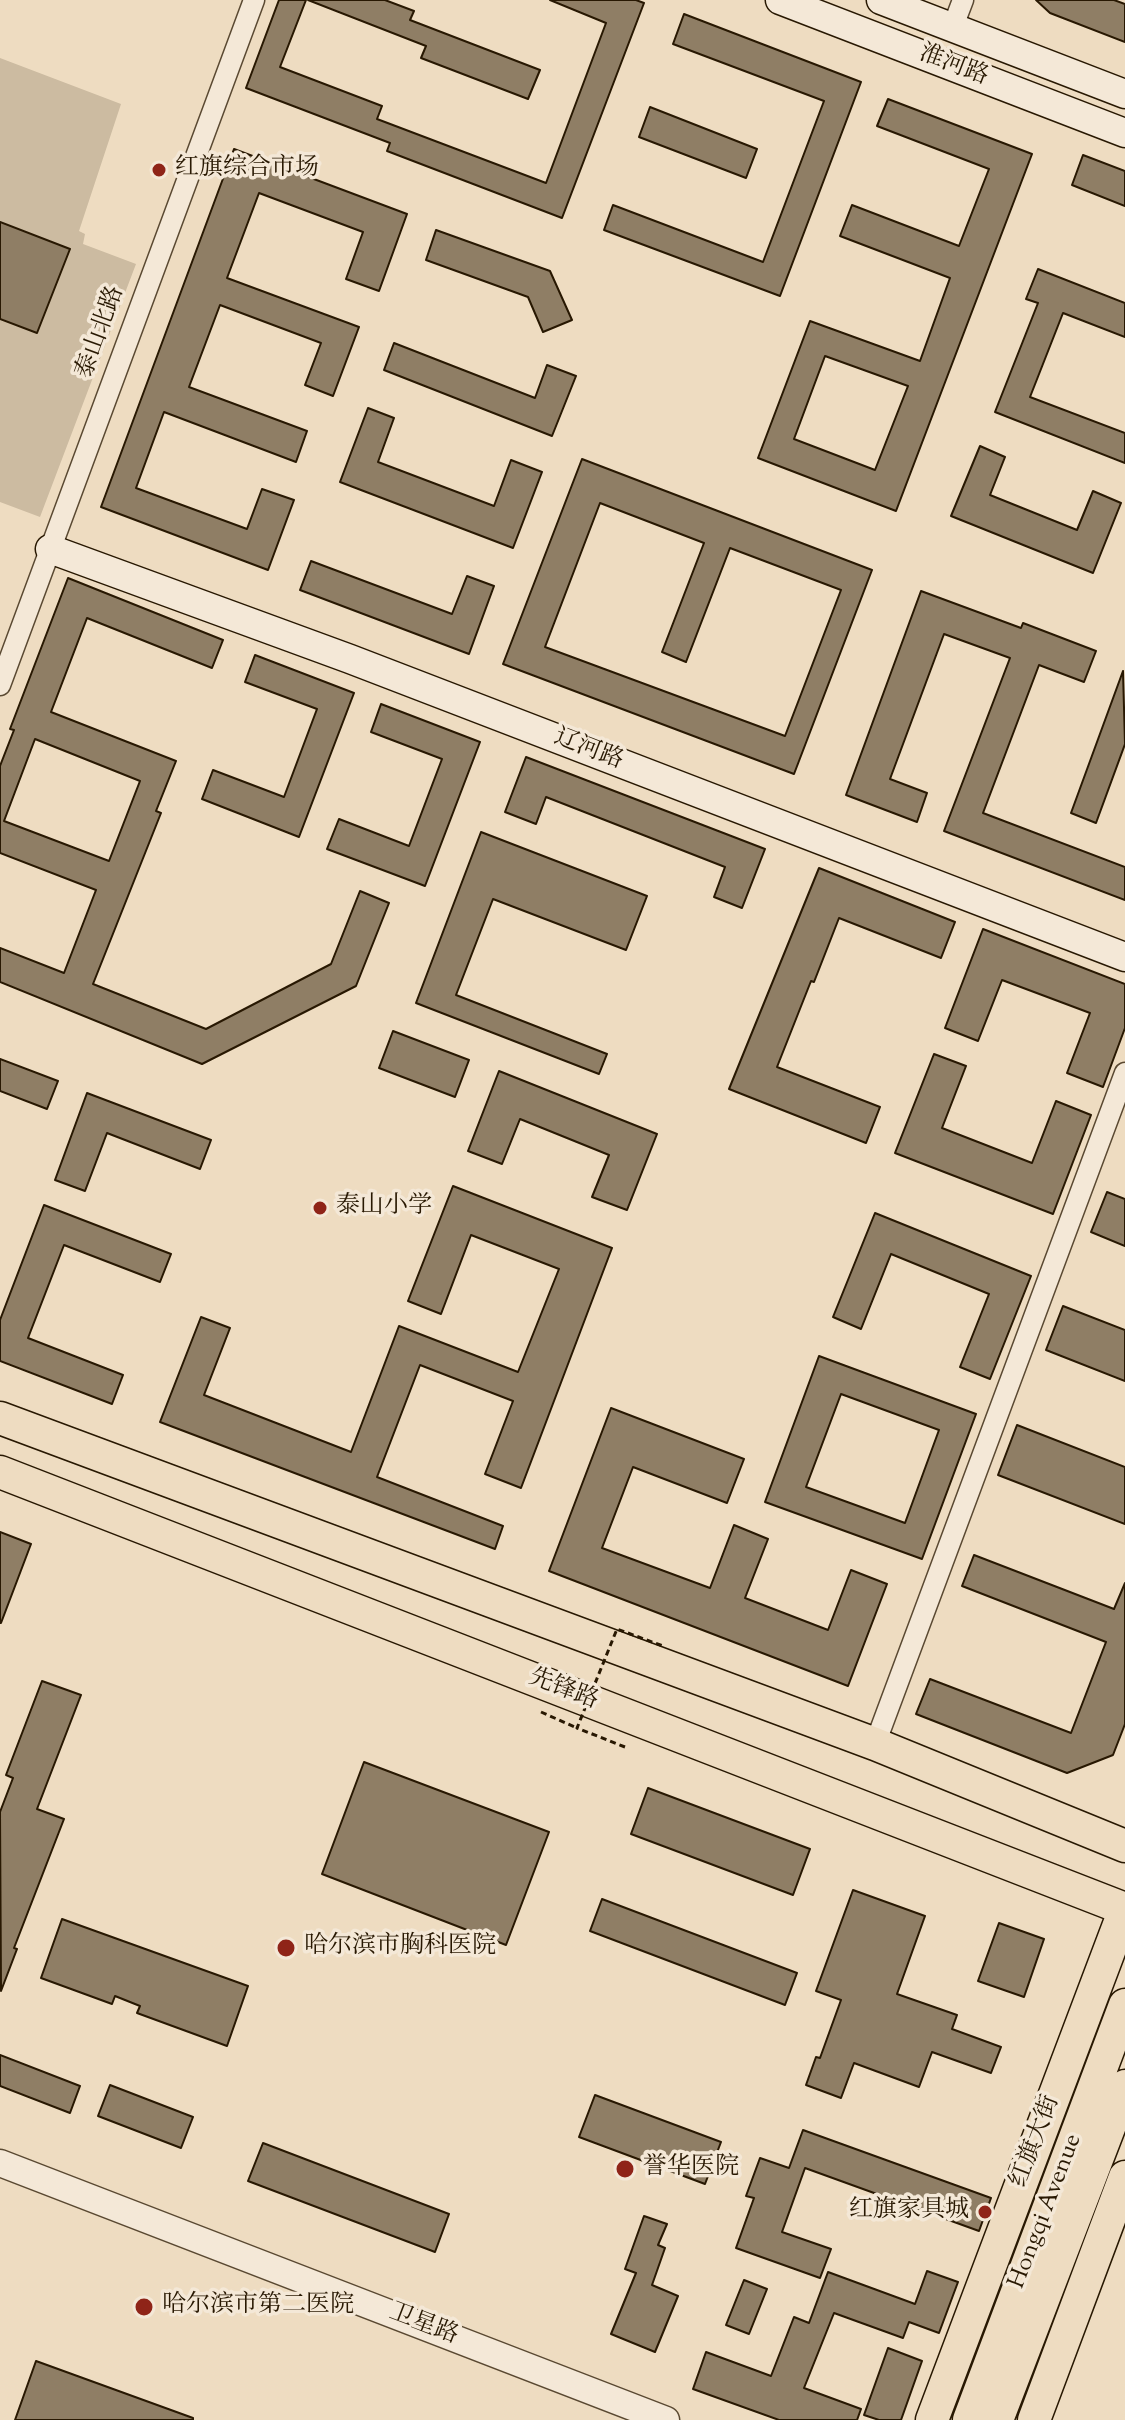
<!DOCTYPE html>
<meta charset="utf-8">
<style>
body{margin:0}
canvas{display:block;background:#eedcc1}
</style>
<canvas width="1125" height="2420"></canvas>
<script>
const context = document.querySelector('canvas').getContext('2d');
context.lineJoin = 'round';
function fill(path, color) { context.fillStyle = color; context.fill(path, 'evenodd'); }
const toPath = rows => new Path2D(rows.map(r => 'M' + r).join(''));
function stroke(path, color, width, dash) { context.strokeStyle = color; context.lineWidth = width; context.lineCap = dash ? 'butt' : 'round'; context.setLineDash(dash || []); context.stroke(path); }
function drawText(font, color, halo, rows, align = 'center') {
  context.font = font + ' "Sorts Mill Goudy","Noto Serif SC",serif'; context.lineWidth = 7; context.setLineDash([]); context.textBaseline = 'middle'; context.strokeStyle = halo; context.fillStyle = color; for (const [text, x, y, turn = 0] of rows) {
    context.save(); context.translate(x, y); context.rotate((+turn || 0) * Math.PI / 180); context.textAlign = isNaN(turn) ? turn : align; if (halo) context.strokeText(text, 0, 0); context.fillText(text, 0, 0); context.restore();
  }
}
const green = toPath([
 [0,58,121,104,79,231,85,234,83,244,136,264,40,517,0,502]
]);
const building = toPath([
 [279,0,306,0,280,67,382,106,377,119,546,183,606,23,550,0,636,0,644,3,562,218,387,151,390,143,246,88,279,0],
 [308,0,385,0,414,11,410,20,540,70,528,99,421,58,426,46,308,0],
 [1036,0,1114,0,1125,4,1125,42,1050,13,1036,0],
 [684,14,861,82,780,296,604,230,613,205,763,262,824,101,673,44,684,14],
 [888,99,1032,154,896,511,758,458,810,321,920,361,950,278,840,236,852,205,959,246,989,169,877,126,888,99],
 [825,356,908,386,875,470,794,439,825,356],
 [650,107,757,149,746,178,639,137,650,107],
 [234,149,407,214,379,291,346,279,363,232,259,193,227,278,359,327,333,396,305,385,321,343,220,305,189,387,307,431,296,462,164,412,136,488,247,529,262,489,294,500,268,570,101,507,234,149],
 [1083,155,1125,171,1125,206,1072,185,1083,155],
 [0,222,70,249,37,333,0,319,0,222],
 [436,230,550,271,572,320,543,332,528,297,426,260,436,230],
 [1038,269,1125,303,1125,337,1063,313,1030,397,1125,433,1125,463,995,412,1038,303,1026,299,1038,269],
 [394,343,535,398,547,365,576,376,552,436,384,370,394,343],
 [368,408,394,418,378,462,494,506,511,460,542,472,513,548,340,482,368,408],
 [980,446,1005,457,990,495,1077,530,1093,491,1121,503,1093,573,951,516,980,446],
 [582,459,872,570,794,774,503,664,582,459],
 [600,503,704,543,662,652,686,662,730,548,841,590,785,736,545,647,600,503],
 [311,561,452,614,467,576,494,586,469,654,300,590,311,561],
 [68,578,223,640,212,668,87,618,51,712,176,761,156,811,161,813,93,984,206,1029,331,964,360,891,389,903,356,986,202,1064,0,982,0,948,64,973,96,890,0,853,0,766,14,730,10,729,68,578],
 [35,739,140,781,109,861,4,821,35,739],
 [921,591,1021,628,1023,623,1096,651,1084,682,1039,665,983,813,1125,867,1125,900,944,831,1010,658,944,634,890,779,927,793,917,822,846,795,921,591],
 [255,655,354,693,299,837,202,799,213,770,284,797,317,709,245,682,255,655],
 [1123,671,1125,744,1096,823,1071,813,1123,671],
 [381,704,480,742,425,886,327,849,339,819,409,846,442,759,371,732,381,704],
 [526,757,765,849,742,908,714,897,725,867,546,797,536,824,505,812,526,757],
 [481,832,647,896,626,950,493,899,456,995,607,1054,599,1074,416,1003,481,832],
 [819,868,955,922,941,958,839,918,814,982,811,981,777,1067,880,1107,866,1143,729,1089,819,868],
 [983,929,1125,984,1125,1028,1103,1087,1067,1073,1090,1013,1002,980,978,1041,945,1028,983,929],
 [393,1031,469,1060,455,1097,379,1068,393,1031],
 [934,1054,966,1066,942,1128,1032,1163,1056,1101,1091,1115,1053,1214,895,1153,934,1054],
 [0,1059,58,1081,47,1109,0,1091,0,1059],
 [499,1071,657,1134,627,1210,592,1197,609,1155,520,1119,502,1164,468,1151,499,1071],
 [87,1093,211,1140,200,1169,107,1133,85,1191,55,1180,87,1093],
 [453,1186,612,1248,521,1488,485,1474,513,1401,420,1365,377,1477,503,1526,495,1549,160,1422,201,1317,230,1328,204,1395,351,1452,399,1326,518,1372,559,1269,471,1235,441,1314,408,1301,453,1186],
 [1107,1192,1125,1199,1125,1246,1091,1232,1107,1192],
 [44,1205,171,1254,160,1282,64,1245,28,1338,123,1375,112,1404,0,1361,0,1320,44,1205],
 [875,1213,1031,1276,990,1379,960,1367,989,1294,891,1254,861,1329,833,1317,875,1213],
 [1063,1306,1125,1330,1125,1381,1046,1350,1063,1306],
 [819,1356,976,1414,922,1559,765,1502,819,1356],
 [841,1394,939,1430,905,1523,806,1487,841,1394],
 [611,1408,744,1459,727,1503,633,1467,602,1548,710,1588,734,1525,768,1539,745,1598,828,1630,851,1570,887,1584,848,1686,549,1571,611,1408],
 [1017,1425,1125,1467,1125,1524,998,1475,1017,1425],
 [0,1532,31,1544,1,1623,0,1623,0,1532],
 [974,1555,1114,1609,1125,1583,1125,1724,1113,1755,1067,1773,916,1714,930,1679,1071,1733,1106,1642,962,1586,974,1555],
 [42,1681,81,1695,37,1809,64,1819,14,1948,17,1949,1,1991,0,1812,13,1778,6,1775,42,1681],
 [364,1762,549,1832,506,1945,322,1874,364,1762],
 [648,1788,810,1849,793,1895,631,1834,648,1788],
 [853,1890,925,1916,897,1994,957,2015,952,2029,1001,2047,991,2073,932,2052,919,2087,854,2063,841,2098,806,2085,816,2057,820,2058,841,2000,816,1991,853,1890],
 [602,1899,797,1973,785,2005,590,1931,602,1899],
 [62,1919,248,1986,227,2046,137,2013,140,2006,115,1996,112,2004,41,1978,62,1919],
 [999,1923,1044,1939,1024,1997,978,1981,999,1923],
 [0,2055,80,2086,70,2113,0,2086,0,2055],
 [110,2085,193,2117,181,2148,98,2116,110,2085],
 [595,2095,721,2142,705,2184,579,2137,595,2095],
 [803,2130,991,2198,979,2231,805,2168,782,2232,831,2249,820,2278,736,2248,754,2198,746,2196,760,2158,789,2168,803,2130],
 [263,2143,449,2214,435,2252,248,2181,263,2143],
 [644,2216,667,2224,658,2245,665,2248,652,2285,678,2296,655,2352,611,2334,636,2273,625,2269,644,2216],
 [927,2271,958,2282,939,2333,909,2322,903,2338,834,2313,804,2388,861,2409,857,2420,779,2420,693,2389,706,2352,771,2376,794,2317,809,2323,828,2272,915,2304,927,2271],
 [744,2280,767,2289,749,2334,726,2325,744,2280],
 [888,2348,922,2361,901,2420,879,2420,864,2415,888,2348],
 [36,2361,193,2418,193,2420,15,2420,36,2361]
]);
const path = toPath([
 [541,1712,577,1728]
]);
const minor = toPath([
 [952,29,963,0],
 [0,685,254,0],
 [875,1744,1125,1073]
]);
const tertiary = toPath([
 [0,2163,666,2420]
]);
const secondary = toPath([
 [780,0,1125,133],
 [881,0,1125,94],
 [50,549,350,659,1125,957]
]);
const primary = toPath([
 [0,1418,875,1744,1125,1846],
 [0,1472,1125,1909],
 [932,2420,1125,1909],
 [969,2420,1125,2005],
 [997,2420,1125,2086],
 [1034,2420,1125,2177]
]);
const pathBridge = toPath([
 [625,1747,577,1728,617,1629,663,1646]
]);
const markers = [
 [159,170,8,"#8f2418"],
 [320,1208,8,"#8f2418"],
 [286,1948,10,"#8f2418"],
 [625,2169,10,"#8f2418"],
 [985,2212,8,"#8f2418"],
 [144,2307,10,"#8f2418"]
];
const streetNames = [
 ["淮河路",953,67,21],
 ["泰山北路",102,333,-70],
 ["辽河路",588,751,21],
 ["先锋路",563,1691,21],
 ["红旗大街",1037,2142,-69],
 ["Hongqi Avenue",1047,2212,-69],
 ["卫星路",423,2326,21]
];
const poiNames = [
 ["红旗综合市场",175,170],
 ["泰山小学",336,1208],
 ["哈尔滨市胸科医院",304,1948],
 ["誉华医院",643,2169],
 ["红旗家具城",969,2212,"right"],
 ["哈尔滨市第二医院",162,2307]
];
fill(green, '#ccbba1');
fill(building, '#8f7e65');
stroke(building, '#281802', 2);
stroke(minor, '#5a4932', 23);
stroke(tertiary, '#5a4932', 29);
stroke(secondary, '#281802', 31);
stroke(primary, '#281802', 35);
stroke(path, '#281802', 3, [6, 4]);
stroke(minor, '#f4e8d7', 20);
stroke(tertiary, '#f4e8d7', 26);
stroke(secondary, '#f4e8d7', 28);
stroke(primary, '#eedcc1', 32);
stroke(pathBridge, '#281802', 3, [6, 4]);
for (const [x, y, r, color] of markers) { const dot = new Path2D(); dot.arc(x, y, r, 0, 2 * Math.PI); context.fillStyle = color; context.fill(dot); stroke(dot, '#f4e8d7', 3); }
drawText('24px', '#281802', '#f4e8d7', streetNames);
drawText('24px', '#281802', '#f4e8d7', poiNames, 'left');
</script>
